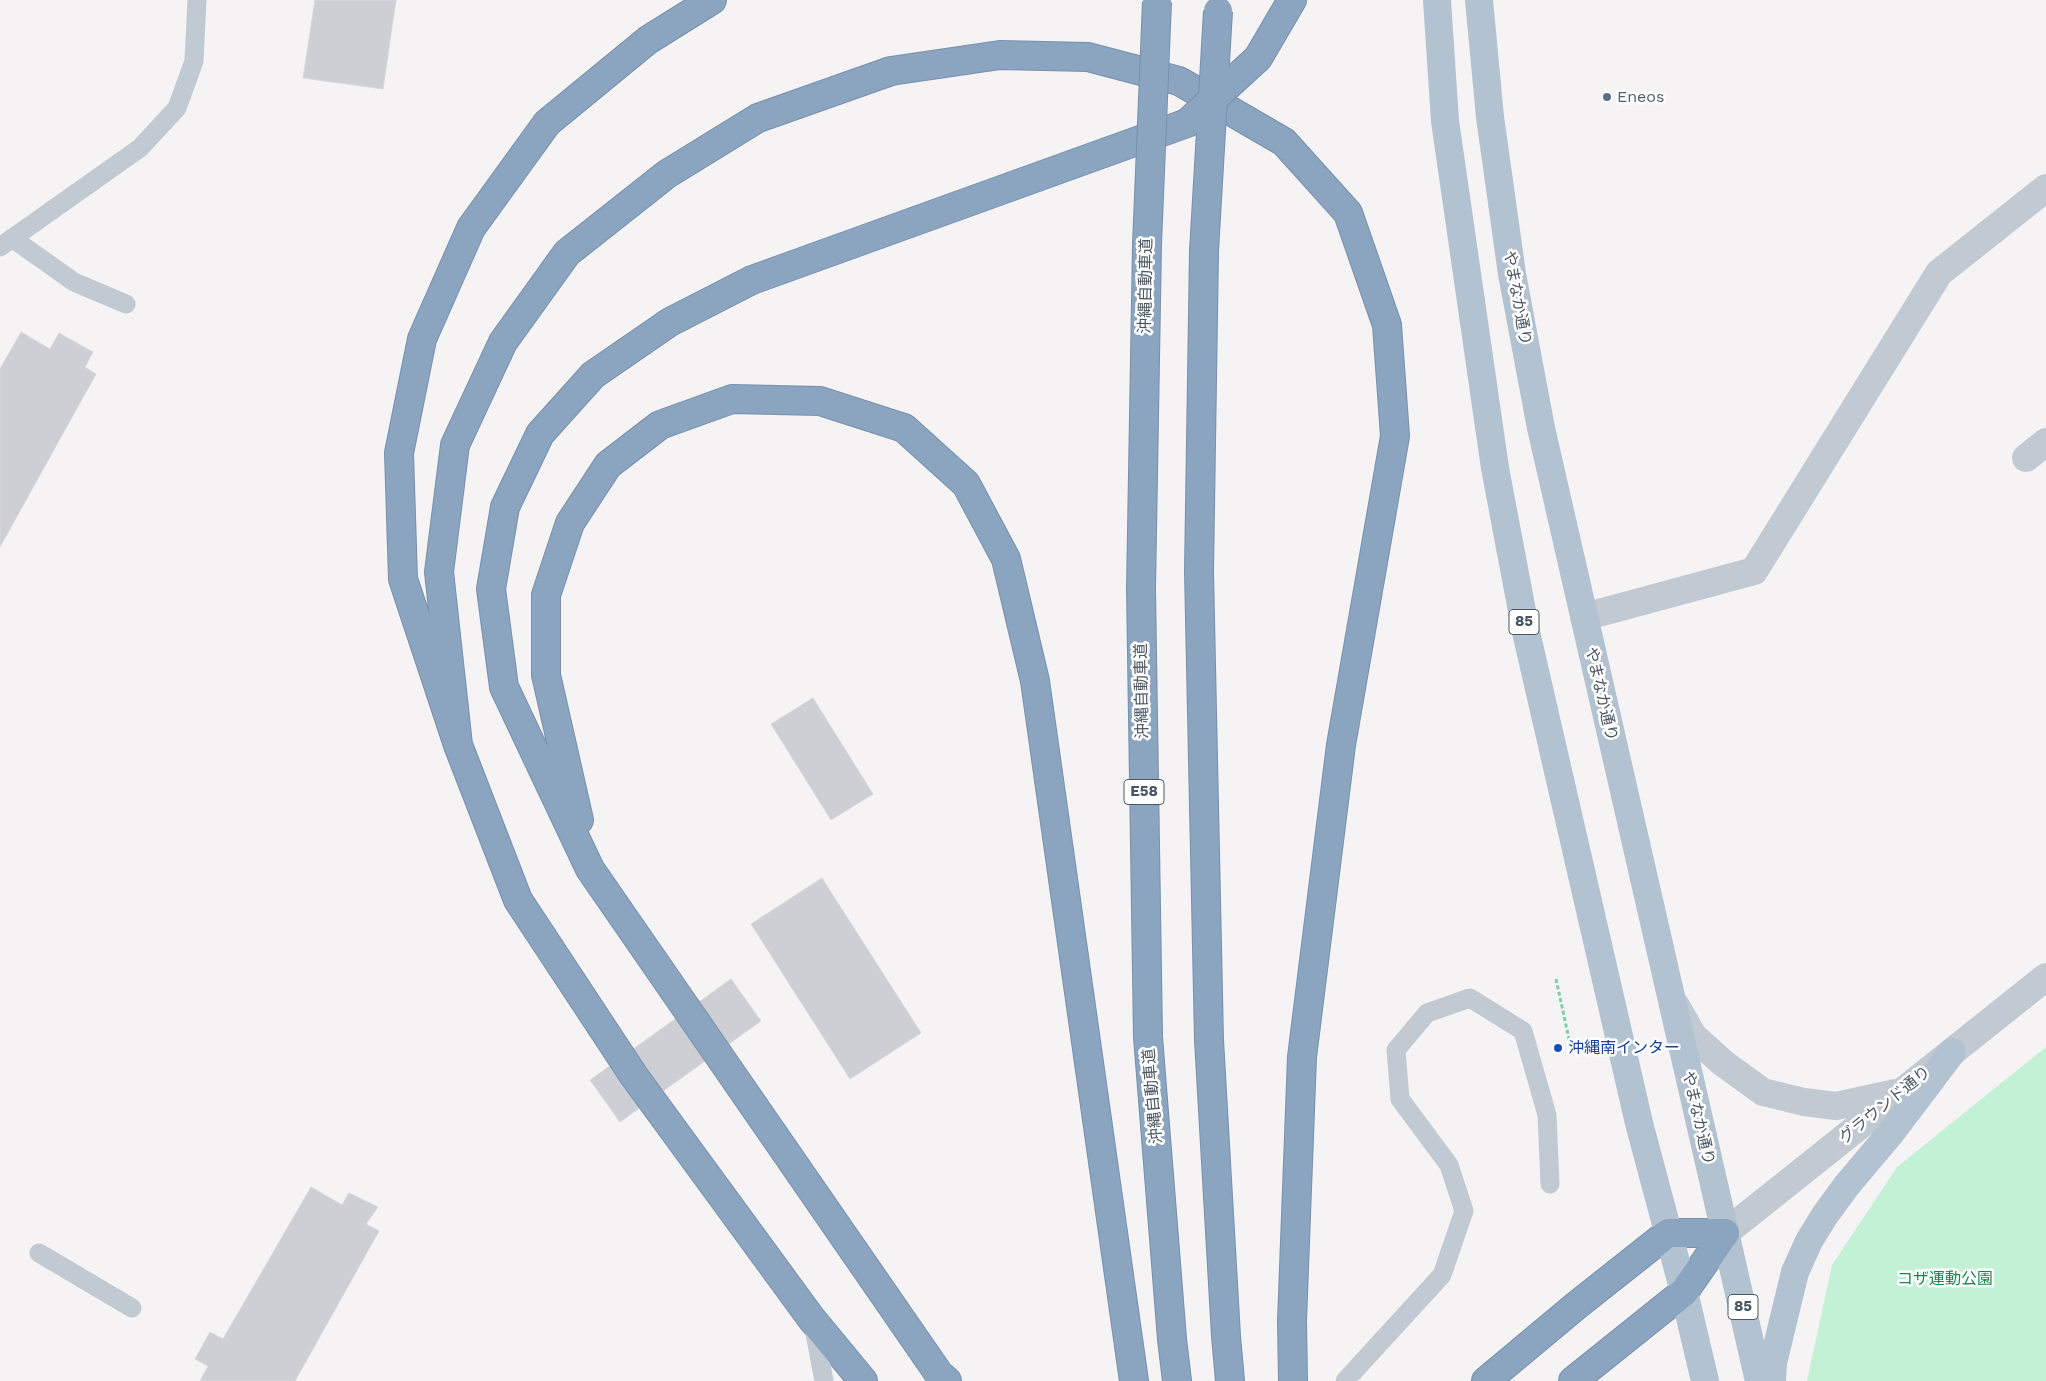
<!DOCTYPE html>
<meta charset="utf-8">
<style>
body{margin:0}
canvas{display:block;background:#f5f3f3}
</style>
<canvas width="2046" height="1381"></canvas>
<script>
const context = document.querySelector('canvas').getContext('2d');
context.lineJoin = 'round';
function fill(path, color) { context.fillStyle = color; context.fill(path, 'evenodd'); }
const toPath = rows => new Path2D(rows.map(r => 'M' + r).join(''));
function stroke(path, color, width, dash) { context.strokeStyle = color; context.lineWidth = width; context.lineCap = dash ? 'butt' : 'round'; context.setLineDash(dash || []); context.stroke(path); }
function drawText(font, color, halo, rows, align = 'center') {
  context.font = font + ' "Work Sans","Noto Sans JP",sans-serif'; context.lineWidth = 5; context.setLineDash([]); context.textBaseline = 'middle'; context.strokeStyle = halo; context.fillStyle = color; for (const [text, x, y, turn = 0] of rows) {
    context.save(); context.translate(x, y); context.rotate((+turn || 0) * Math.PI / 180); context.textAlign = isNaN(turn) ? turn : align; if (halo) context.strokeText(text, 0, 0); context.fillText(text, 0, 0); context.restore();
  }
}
const green = toPath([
 [2046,1047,2046,1381,1807,1381,1832,1265,1897,1167]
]);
const building = toPath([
 [315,0,396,0,383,89,303,78,315,0],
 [21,332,50,349,59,333,93,352,85,367,96,374,0,547,0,369,21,332],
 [813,698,873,794,831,820,771,724,813,698],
 [822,878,921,1033,850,1079,751,924,822,878],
 [731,979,761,1021,620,1122,590,1080,731,979],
 [311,1187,342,1205,349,1193,378,1207,366,1224,379,1231,295,1381,200,1381,208,1366,195,1359,210,1332,223,1339,311,1187]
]);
const path = toPath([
 [1556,979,1572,1053]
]);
const service = toPath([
 [12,238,74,282,126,304],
 [0,247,140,148,177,108,194,61,197,0],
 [39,1253,132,1308],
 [813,1323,824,1381],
 [1345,1381,1442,1275,1464,1211,1449,1165,1400,1099,1396,1050,1427,1013,1470,998,1523,1031,1547,1115,1550,1184]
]);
const minor = toPath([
 [2026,458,2046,442],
 [1584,617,1754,571,1939,273,2046,188]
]);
const tertiary = toPath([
 [1676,1006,1693,1036,1723,1063,1763,1092,1804,1102,1836,1106,1896,1093],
 [1725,1233,2046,977]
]);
const primary = toPath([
 [1437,0,1445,121,1495,468,1526,632,1639,1123,1684,1292,1705,1381],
 [1479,0,1490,117,1512,274,1541,428,1759,1381],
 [1772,1381,1773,1363,1795,1272,1809,1241,1825,1215,1847,1185,1890,1134,1952,1052]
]);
const motorway = toPath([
 [712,0,648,40,547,123,471,228,422,339,399,453,403,579,458,745,518,900,634,1076,811,1318,863,1381],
 [1234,80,1258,58,1292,0],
 [1147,244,1141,589,1148,1037,1172,1339,1177,1381],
 [1204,251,1199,571,1209,1040,1226,1336,1230,1381],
 [458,745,439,572,455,445,503,342,567,253,667,174,758,118,891,71,1000,55,1088,57,1179,81,1284,142,1348,213,1387,325,1395,436,1341,745,1302,1057,1292,1321,1293,1381],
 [579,820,546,675,546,595,570,523,608,465,660,425,732,399,820,401,904,428,966,484,1006,559,1035,681,1134,1381],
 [947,1381,939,1374,590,869,504,687,491,589,505,507,540,434,593,375,670,322,752,280,1187,123],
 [1486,1381,1577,1305,1668,1233,1725,1233],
 [1573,1381,1684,1292,1725,1233]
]);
const motorwayBridge = toPath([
 [1187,123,1234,80],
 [1147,244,1157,2],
 [1204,251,1218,11]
]);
const markers = [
 [1607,97,5,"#5c6f8a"],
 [1558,1048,5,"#1a4fb4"]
];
const shields = [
 [1524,622,30],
 [1144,792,40],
 [1743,1307,30]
];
const shieldNames = [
 ["85",1524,622],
 ["E58",1144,792],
 ["85",1743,1307]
];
const serviceNames = [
 ["Eneos",1617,97]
];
const streetNames = [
 ["沖縄自動車道",1146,286,-89],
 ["やまなか通り",1517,298,80],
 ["沖縄自動車道",1142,691,-91],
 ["やまなか通り",1601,694,77],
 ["沖縄自動車道",1153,1096,-95],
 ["グラウンド通り",1885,1105,-39],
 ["やまなか通り",1698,1118,77]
];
const transitNames = [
 ["沖縄南インター",1568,1048]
];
const parkNames = [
 ["コザ運動公園",1945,1279]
];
fill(green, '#c3f1d5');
fill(building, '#cdcfd5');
stroke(building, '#d7d9de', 1);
stroke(motorway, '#7690ad', 30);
stroke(path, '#7ad0a6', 3, [4, 2.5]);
stroke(service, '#c1cad2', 19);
stroke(minor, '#c1cad2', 28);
stroke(tertiary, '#c1cad2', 28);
stroke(primary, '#b3c2d1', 28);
stroke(motorway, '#8ba5c1', 28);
stroke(motorwayBridge, '#7690ad', 30, []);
stroke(motorwayBridge, '#8ba5c1', 28);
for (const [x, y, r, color] of markers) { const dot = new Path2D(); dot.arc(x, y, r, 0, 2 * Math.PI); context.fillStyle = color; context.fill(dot); stroke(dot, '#fff', 2); }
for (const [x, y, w] of shields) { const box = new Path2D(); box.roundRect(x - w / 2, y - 12.5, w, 25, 4); context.fillStyle = '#fff'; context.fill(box); stroke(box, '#4a5661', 1); }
drawText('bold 15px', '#4a5661', null, shieldNames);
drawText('16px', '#4e5e75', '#fff', serviceNames, 'left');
drawText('16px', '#4a5661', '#fff', streetNames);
drawText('16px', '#164399', '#fff', transitNames, 'left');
drawText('16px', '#17864f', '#fff', parkNames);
</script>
